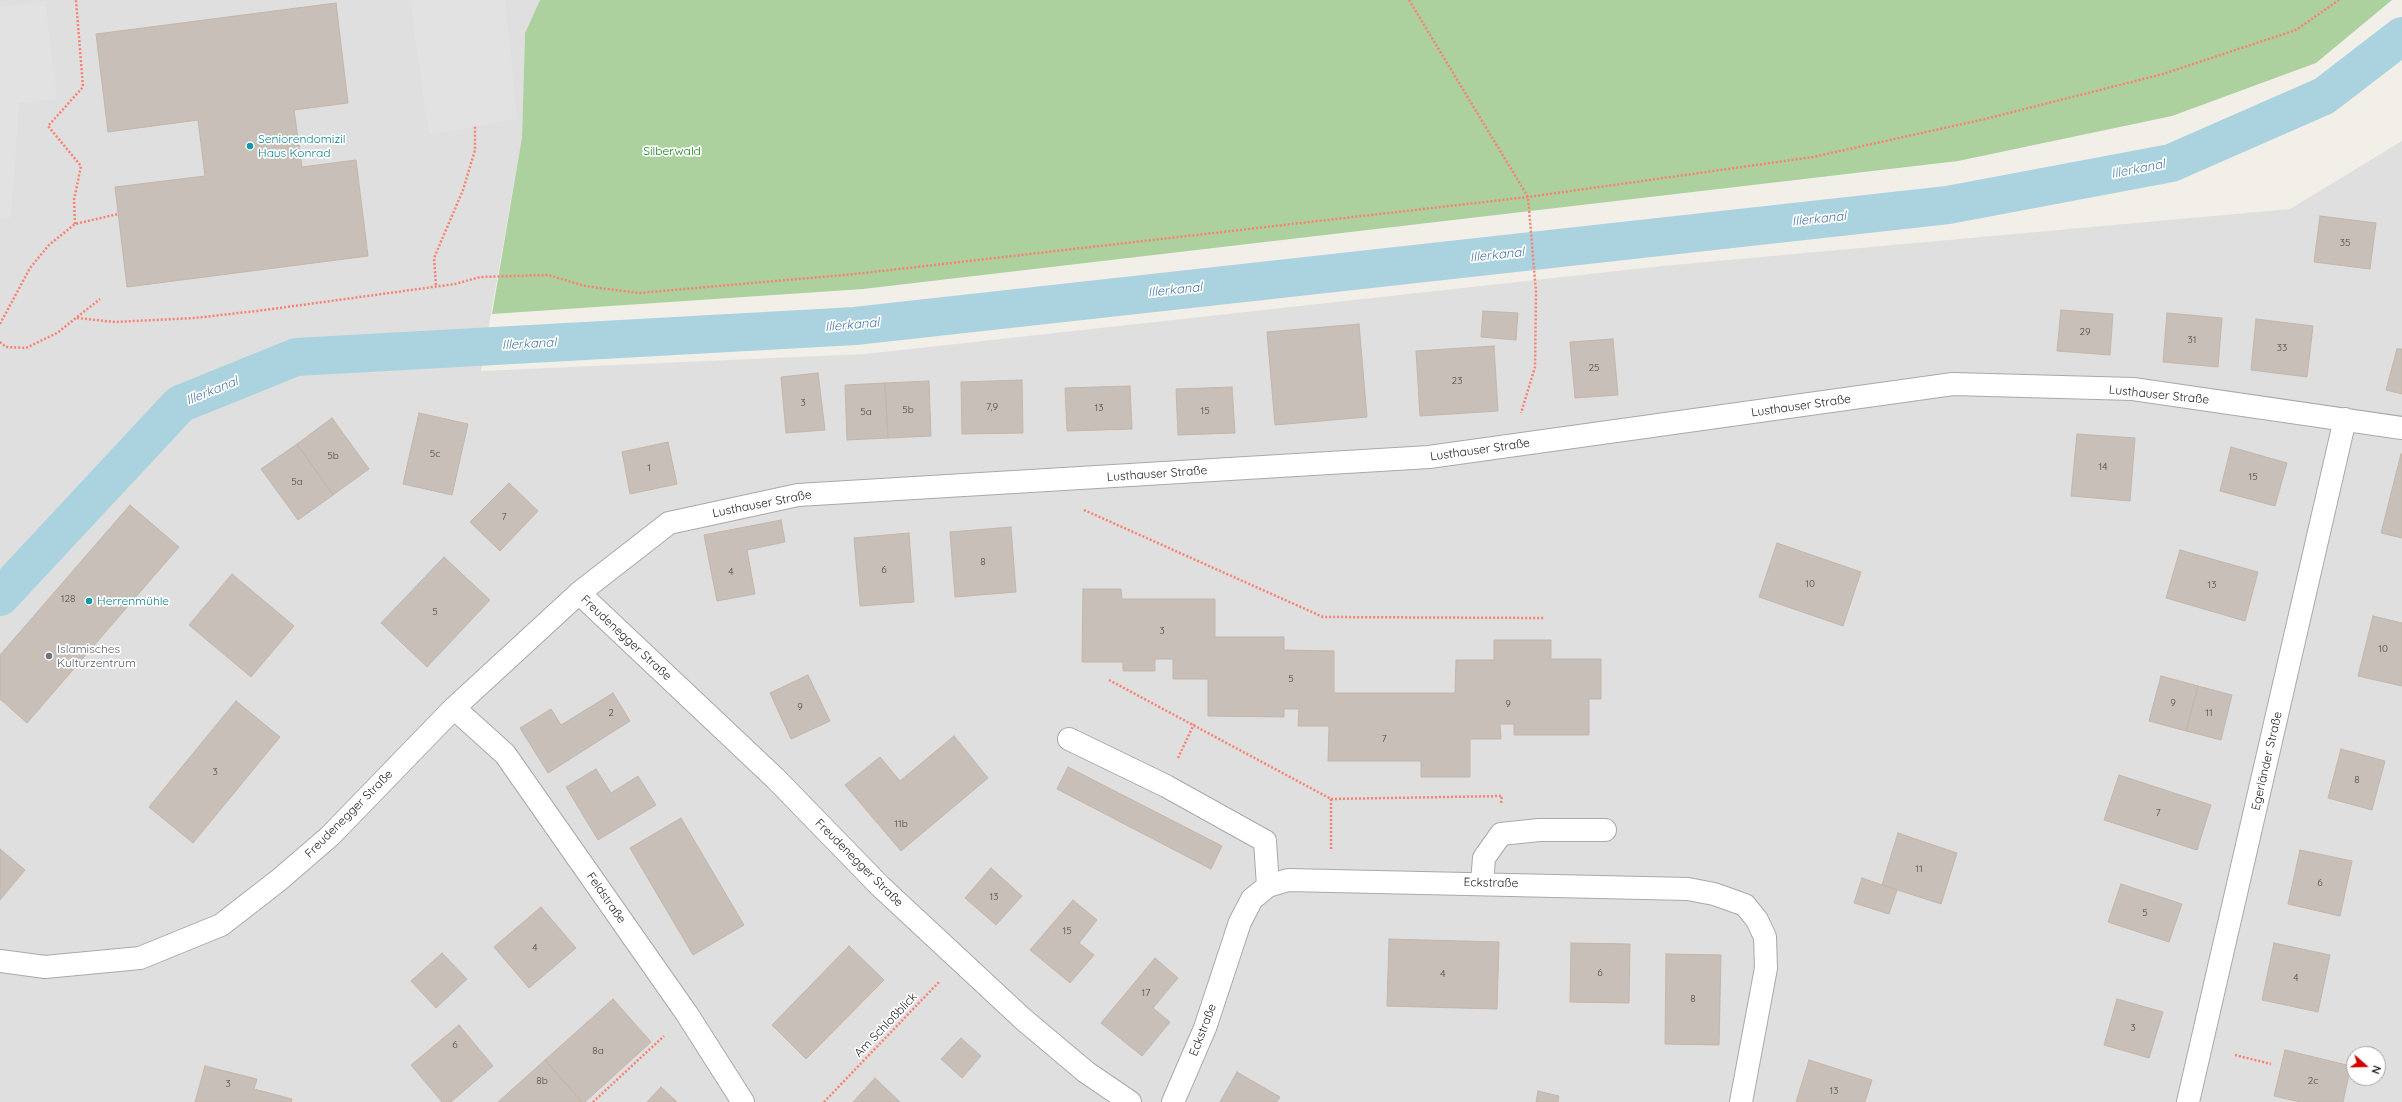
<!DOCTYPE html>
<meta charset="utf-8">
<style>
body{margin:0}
#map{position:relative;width:2402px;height:1102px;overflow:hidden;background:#f2efe9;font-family:Quicksand,sans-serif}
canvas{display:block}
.north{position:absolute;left:2346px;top:1046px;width:40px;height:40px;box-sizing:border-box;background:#fff;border:1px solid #a7a7a7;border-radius:50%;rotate:110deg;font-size:11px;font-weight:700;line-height:16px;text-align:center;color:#222}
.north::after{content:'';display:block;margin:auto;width:14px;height:18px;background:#d40000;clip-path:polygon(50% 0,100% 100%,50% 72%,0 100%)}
</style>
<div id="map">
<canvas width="2402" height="1102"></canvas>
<div class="north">N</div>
</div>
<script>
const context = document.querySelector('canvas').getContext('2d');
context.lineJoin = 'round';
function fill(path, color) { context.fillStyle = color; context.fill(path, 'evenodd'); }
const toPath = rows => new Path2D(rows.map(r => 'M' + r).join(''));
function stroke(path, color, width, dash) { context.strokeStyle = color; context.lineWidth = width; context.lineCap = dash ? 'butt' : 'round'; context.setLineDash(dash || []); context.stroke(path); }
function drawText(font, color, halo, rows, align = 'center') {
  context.font = font + ' Quicksand,sans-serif'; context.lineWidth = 3.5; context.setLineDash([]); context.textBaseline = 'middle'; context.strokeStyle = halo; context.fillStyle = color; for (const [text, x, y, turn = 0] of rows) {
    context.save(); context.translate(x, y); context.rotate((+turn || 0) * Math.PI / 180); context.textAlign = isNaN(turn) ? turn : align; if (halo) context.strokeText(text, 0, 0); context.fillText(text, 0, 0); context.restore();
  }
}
const residential = toPath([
 [0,0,540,0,525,33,522,137,481,371,865,354,1662,266,2290,209,2402,141,2402,1102,0,1102],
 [2354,1054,2378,1054,2378,1078,2354,1078]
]);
const forest = toPath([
 [540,0,2392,0,2316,63,2172,116,1958,161,863,289,492,314,522,137,525,33]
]);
const parking = toPath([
 [410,0,505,0,517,119,429,135],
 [45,1,57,99,19,103,11,217,0,219,0,7]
]);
const canal = toPath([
 [0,597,180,404,296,357,855,326,1948,205,2171,163,2324,96,2402,36]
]);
const building = toPath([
 [336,3,348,103,294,110,302,167,356,160,368,256,127,287,115,187,205,176,198,120,108,132,96,34,336,3],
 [2320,216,2376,223,2370,269,2314,262,2320,216],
 [2061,310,2113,314,2110,355,2057,351,2061,310],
 [1483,311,1518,313,1516,340,1481,337,1483,311],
 [2167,313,2222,318,2218,367,2163,362,2167,313],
 [2256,319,2313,326,2307,377,2251,370,2256,319],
 [1359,324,1367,417,1275,425,1267,332,1359,324],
 [1613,339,1618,395,1575,398,1570,342,1613,339],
 [1494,346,1498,411,1420,416,1416,351,1494,346],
 [2397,349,2402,349,2402,394,2386,390,2397,349],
 [818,373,825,430,786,433,781,377,818,373],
 [1022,380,1023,433,962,434,961,382,1022,380],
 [929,381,931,436,888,438,885,383,929,381],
 [885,383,888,438,847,440,845,385,885,383],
 [1130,386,1132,429,1067,431,1065,388,1130,386],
 [1232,387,1235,433,1178,435,1176,389,1232,387],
 [419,413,468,424,452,495,403,484,419,413],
 [332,418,369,469,333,495,297,444,332,418],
 [2077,434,2135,438,2130,501,2071,496,2077,434],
 [668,442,677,484,630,494,622,452,668,442],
 [297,444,333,495,298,520,261,469,297,444],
 [2231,447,2287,463,2275,506,2220,491,2231,447],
 [2401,454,2402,454,2402,538,2381,533,2401,454],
 [509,483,538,511,500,551,470,522,509,483],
 [130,505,179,547,27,723,0,699,0,655,130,505],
 [781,520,785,542,747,550,755,594,717,601,704,535,781,520],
 [1011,527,1016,592,955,597,950,532,1011,527],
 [909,533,914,602,860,606,854,538,909,533],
 [1777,543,1861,572,1843,626,1759,597,1777,543],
 [2180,550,2258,572,2245,621,2166,598,2180,550],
 [444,557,490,600,427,667,381,623,444,557],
 [232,574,294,626,251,677,189,625,232,574],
 [1083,589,1121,589,1122,599,1215,599,1215,637,1284,637,1284,650,1334,651,1334,693,1455,693,1456,660,1494,660,1494,640,1551,640,1551,659,1601,659,1601,699,1589,699,1589,735,1514,735,1514,724,1500,724,1501,739,1470,739,1470,777,1421,777,1421,761,1328,761,1329,726,1298,726,1299,709,1284,709,1284,717,1208,716,1208,679,1173,679,1173,659,1155,659,1155,671,1123,671,1123,662,1082,662,1083,589],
 [2373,616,2402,623,2402,686,2358,676,2373,616],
 [808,675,830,721,791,739,770,693,808,675],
 [2161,676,2198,686,2186,731,2149,721,2161,676],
 [2198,686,2232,695,2221,740,2186,731,2198,686],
 [613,693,630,721,548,773,520,728,551,709,561,725,613,693],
 [236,701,280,737,193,843,149,807,236,701],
 [954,736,988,778,901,851,845,785,880,757,900,781,954,736],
 [2341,749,2385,761,2372,810,2328,798,2341,749],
 [1068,767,1222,846,1211,869,1057,789,1068,767],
 [596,769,611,793,638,776,656,805,598,840,566,787,596,769],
 [2119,775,2211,805,2197,850,2104,820,2119,775],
 [681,818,744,925,693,955,630,848,681,818],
 [1898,833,1957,853,1941,904,1882,885,1898,833],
 [0,849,25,870,0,900,0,849],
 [2300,850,2352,861,2340,916,2288,904,2300,850],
 [991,868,1022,896,996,925,965,898,991,868],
 [1862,878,1897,890,1889,914,1854,903,1862,878],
 [2121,884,2182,904,2169,942,2108,922,2121,884],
 [1073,900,1097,920,1079,943,1094,955,1070,983,1030,950,1073,900],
 [541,907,576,948,529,988,494,947,541,907],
 [1389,939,1499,942,1497,1009,1387,1006,1389,939],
 [1571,943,1630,944,1629,1003,1570,1002,1571,943],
 [2274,943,2330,955,2318,1012,2262,1000,2274,943],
 [849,946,884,980,806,1059,772,1025,849,946],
 [442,953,467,979,436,1008,411,981,442,953],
 [1666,954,1721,955,1719,1045,1665,1044,1666,954],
 [1155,958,1178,978,1153,1008,1170,1022,1142,1056,1101,1023,1155,958],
 [613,999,651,1042,585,1102,582,1102,545,1060,613,999],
 [2117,999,2163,1012,2149,1058,2104,1045,2117,999],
 [459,1025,493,1066,451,1102,442,1102,411,1065,459,1025],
 [961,1038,981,1056,962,1078,941,1059,961,1038],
 [2285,1050,2351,1066,2343,1102,2300,1102,2274,1096,2285,1050],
 [545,1060,582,1102,498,1102,545,1060],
 [1809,1060,1872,1080,1865,1102,1796,1102,1809,1060],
 [205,1066,257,1079,254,1089,292,1099,291,1102,195,1102,205,1066],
 [1237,1072,1280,1097,1277,1102,1220,1102,1237,1072],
 [875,1078,900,1102,853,1102,875,1078],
 [661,1087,677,1102,647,1102,661,1087],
 [1538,1091,1559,1096,1558,1102,1536,1102,1538,1091]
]);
const path = toPath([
 [1409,0,1528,197,1536,292,1535,367,1521,413],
 [75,224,74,200,81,166,48,126,83,87,76,0],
 [436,285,434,258,463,190,475,150,475,125],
 [77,318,115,322,195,318,265,310,455,284,480,277,548,275,585,286,639,293,855,274,1528,197,1813,157,1985,119,2163,74,2296,30,2339,0],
 [0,324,30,268,49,245,75,224,118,214],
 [0,342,6,347,26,348,57,333,100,299],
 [1084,510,1323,617,1545,618],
 [1109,680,1331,799,1331,850],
 [1178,758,1194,724],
 [1331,799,1502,796,1501,803],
 [2235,1055,2271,1064],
 [593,1102,664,1036],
 [824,1102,939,982]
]);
const minor = toPath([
 [579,593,776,779,880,886,1023,1019,1086,1072,1130,1102],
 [454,708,505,754,687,1014,743,1102],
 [1069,739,1166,786,1265,841,1268,886],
 [1482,883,1484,858,1501,834,1539,830,1605,830],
 [0,961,45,967,140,958,221,925,279,880,330,836,454,708,579,593,669,523,798,495,1429,457,1953,384,2133,389,2402,428],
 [1173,1102,1205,1028,1240,922,1252,899,1268,886,1288,880,1688,889,1714,894,1745,905,1757,920,1765,937,1766,968,1741,1102],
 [2188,1102,2345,419]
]);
const markers = [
 [250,146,4,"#0f9aa8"],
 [89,601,4,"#0f9aa8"],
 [49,656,4,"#6b7280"]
];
const numberNames = [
 ["35",2345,243],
 ["29",2085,332],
 ["31",2192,340],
 ["33",2282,348],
 ["25",1594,368],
 ["23",1457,381],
 ["3",803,403],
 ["7,9",992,407],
 ["13",1099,408],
 ["5b",908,410],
 ["15",1205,411],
 ["5a",866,412],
 ["5c",435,454],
 ["5b",333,456],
 ["14",2103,467],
 ["1",649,468],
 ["15",2253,477],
 ["5a",297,482],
 ["7",504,517],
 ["8",983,562],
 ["6",884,570],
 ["4",731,572],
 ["10",1810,584],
 ["13",2212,585],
 ["128",68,599],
 ["5",435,612],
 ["3",1162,631],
 ["10",2383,649],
 ["5",1291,679],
 ["9",2173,703],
 ["9",1508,704],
 ["9",800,707],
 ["2",611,713],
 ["11",2209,713],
 ["7",1384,739],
 ["3",215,772],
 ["8",2357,780],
 ["7",2158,813],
 ["11b",901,824],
 ["11",1919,869],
 ["6",2320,883],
 ["13",994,897],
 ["5",2145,913],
 ["15",1067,931],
 ["4",535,948],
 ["6",1600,973],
 ["4",1443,974],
 ["4",2296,978],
 ["17",1146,993],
 ["8",1693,999],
 ["3",2133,1028],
 ["6",455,1045],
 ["8a",598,1051],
 ["8b",542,1081],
 ["2c",2313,1081],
 ["3",228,1084],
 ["13",1834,1091]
];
const cultureNames = [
 ["Seniorendomizil",258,139],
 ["Haus Konrad",258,153],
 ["Herrenmühle",97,601]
];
const parkNames = [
 ["Silberwald",672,151]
];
const streetNames = [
 ["Lusthauser Straße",2159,395,6],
 ["Lusthauser Straße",1801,406,-8],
 ["Lusthauser Straße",1480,450,-8],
 ["Lusthauser Straße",1157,474,-4],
 ["Lusthauser Straße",762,504,-11],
 ["Freudenegger Straße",626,638,43],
 ["Egerländer Straße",2267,761,-77],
 ["Freudenegger Straße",349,814,-45],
 ["Freudenegger Straße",859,863,45],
 ["Eckstraße",1491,883,1],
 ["Feldstraße",606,898,55],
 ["Am Schloßblick",886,1025,-46],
 ["Eckstraße",1203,1030,-69]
];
const worshipNames = [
 ["Islamisches",57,649],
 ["Kulturzentrum",57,663]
];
const waterNames = [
 ["Illerkanal",2138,169,-11],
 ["Illerkanal",1819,219,-6],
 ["Illerkanal",1497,255,-6],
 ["Illerkanal",1175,290,-6],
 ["Illerkanal",852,325,-5],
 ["Illerkanal",529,344,-3],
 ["Illerkanal",212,391,-22]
];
fill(residential, '#e0dfdf');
fill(forest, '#add19e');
fill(parking, '#e2e2e2');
stroke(canal, '#aad3df', 38);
fill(building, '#c7bfb8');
stroke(building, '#c4b6ab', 1);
stroke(minor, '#a9a9a9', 24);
stroke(path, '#fa8072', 2.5, [2, 2]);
stroke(minor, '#fff', 22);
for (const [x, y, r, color] of markers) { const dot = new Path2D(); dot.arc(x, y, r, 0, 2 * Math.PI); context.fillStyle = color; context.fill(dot); stroke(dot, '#fff', 1.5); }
drawText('10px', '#4b4948', null, numberNames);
drawText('12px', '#0d838f', '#fff', cultureNames, 'left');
drawText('12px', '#0c8416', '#fff', parkNames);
drawText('12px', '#222', '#fff', streetNames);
drawText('12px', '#5b616d', '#fff', worshipNames, 'left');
drawText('italic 13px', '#4a7aab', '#fff', waterNames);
</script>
